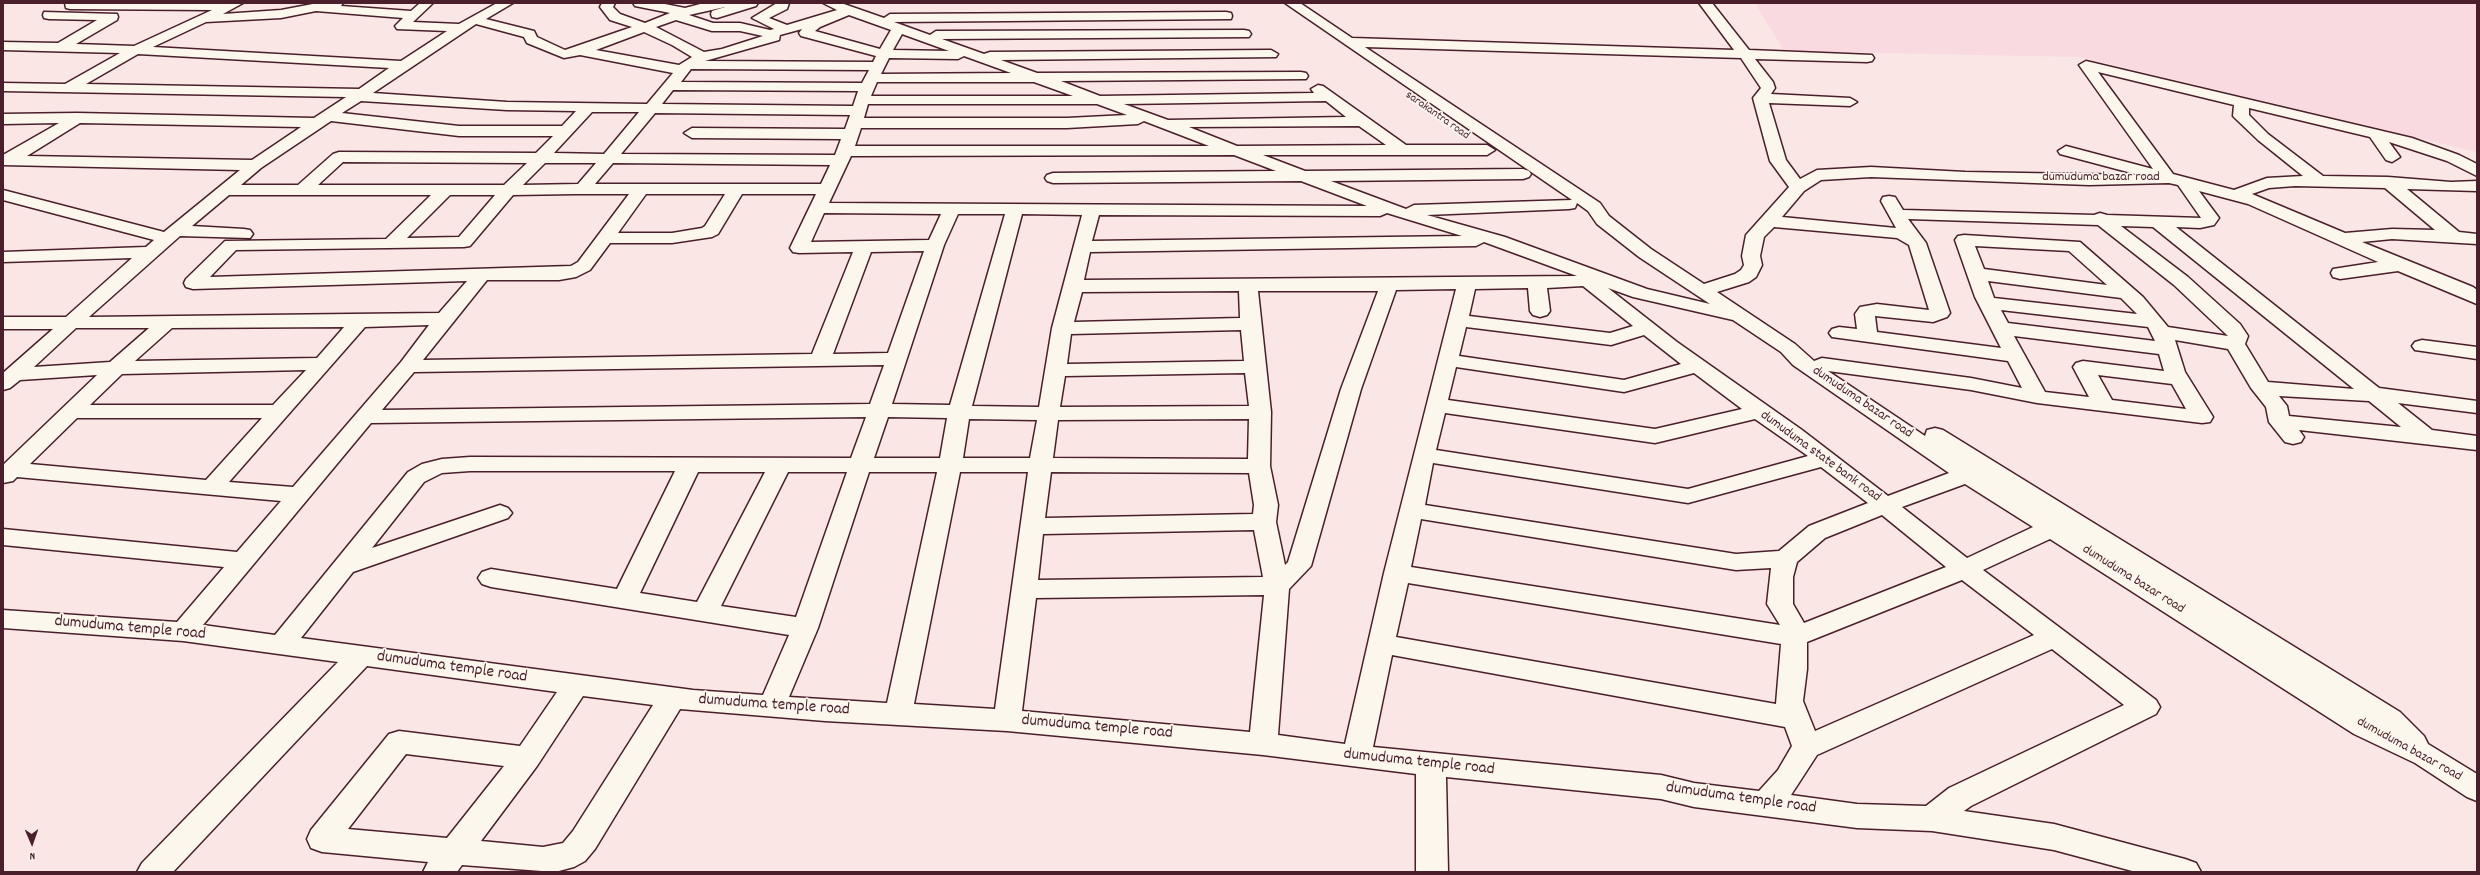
<!DOCTYPE html>
<style>
body{margin:0}
#map{position:relative;width:2480px;height:875px;overflow:hidden;background:#f9e6e5;font-family:Dekko,sans-serif}
canvas{display:block}
.frame{position:absolute;inset:0;border:4px solid #4a1f2b;pointer-events:none}
.north{position:absolute;left:12px;top:823px;width:40px;height:40px;-webkit-text-stroke:3px #fbf7ec;paint-order:stroke;rotate:178deg;font-size:11px;font-weight:700;line-height:16px;text-align:center;color:#4a1f2b}
.north::after{content:'';display:block;margin:auto;width:14px;height:18px;background:#4a1f2b;clip-path:polygon(50% 0,100% 100%,50% 72%,0 100%)}
</style>
<div id="map">
<canvas width="2480" height="875"></canvas>
<div class="frame"></div>
<div class="north">N</div>
</div>
<script>
const context = document.querySelector('canvas').getContext('2d');
context.lineJoin = 'round';
function fill(path, color) { context.fillStyle = color; context.fill(path, 'evenodd'); }
const toPath = rows => new Path2D(rows.map(r => 'M' + r).join(''));
function stroke(path, color, width, dash) { context.strokeStyle = color; context.lineWidth = width; context.lineCap = dash ? 'butt' : 'round'; context.setLineDash(dash || []); context.stroke(path); }
function drawText(font, color, halo, rows, align = 'center') {
  context.font = font + ' Dekko,sans-serif'; context.lineWidth = 3.5; context.setLineDash([]); context.textBaseline = 'middle'; context.strokeStyle = halo; context.fillStyle = color; for (const [text, x, y, turn = 0] of rows) {
    context.save(); context.translate(x, y); context.rotate((+turn || 0) * Math.PI / 180); context.textAlign = isNaN(turn) ? turn : align; if (halo) context.strokeText(text, 0, 0); context.fillText(text, 0, 0); context.restore();
  }
}
const built = toPath([
 [1755,3,2477,3,2477,152,2081,57,1784,51]
]);
const minor = toPath([
 [65,3,243,3,223,14,281,10,318,3,343,3,341,6,411,11,420,3,433,3,413,22,459,24,497,3,513,3,486,19,534,31,537,37,565,50,632,27,610,20,600,7,602,3,615,3,613,7,620,14,645,23,670,13,635,6,633,3,660,3,685,8,704,3,758,3,756,6,717,18,712,17,711,14,712,11,725,7,689,15,713,23,740,23,770,30,774,29,752,18,777,3,789,3,787,9,769,18,787,25,837,10,823,3,841,3,884,18,890,14,1226,12,1231,13,1232,16,1231,19,894,22,930,35,936,31,1244,30,1249,31,1251,34,1249,37,942,39,984,54,990,52,1271,50,1278,54,1276,57,1001,60,1037,73,1301,72,1306,73,1308,76,1306,79,1061,81,1100,96,1314,93,1311,89,1318,85,1323,86,1406,145,1487,145,1495,150,1487,155,1263,155,1305,171,1523,169,1529,171,1531,174,1529,177,1523,179,1331,181,1406,209,1414,205,1572,200,1285,3,1300,3,1352,38,1734,50,1699,3,1712,3,1749,50,1872,55,1874,58,1872,61,1867,62,1755,59,1773,82,1775,88,1771,94,1850,98,1857,102,1850,106,1769,103,1786,160,1800,179,1817,170,1871,167,1965,172,2139,175,2060,154,2058,151,2066,146,2153,169,2079,65,2086,61,2412,138,2459,155,2477,164,2477,176,2447,161,2389,142,2400,157,2392,162,2386,160,2370,137,2249,108,2249,115,2268,134,2323,176,2388,177,2451,182,2477,181,2477,191,2407,189,2459,232,2477,234,2477,244,2392,239,2362,242,2473,287,2477,290,2477,304,2398,271,2340,279,2333,277,2331,273,2333,269,2378,262,2248,204,2199,191,2219,218,2214,225,2200,228,2176,227,2379,388,2477,401,2477,413,2398,403,2432,430,2477,436,2477,450,2299,430,2304,437,2301,442,2293,444,2285,442,2269,422,2266,407,2251,388,2228,349,2175,340,2185,372,2213,417,2210,422,2202,423,2037,403,1971,390,1828,371,1925,436,1927,430,1935,428,1943,430,2400,712,2424,736,2428,744,2477,774,2477,801,2467,797,2415,763,2354,734,2050,539,1983,570,2156,700,2160,707,2156,714,1971,806,1964,811,2054,824,2185,859,2196,863,2201,872,2136,872,2054,850,1932,831,1857,828,1694,807,1661,799,1446,777,1448,872,1416,872,1416,774,1263,755,1007,731,825,721,680,709,595,849,585,861,574,867,555,872,462,865,457,872,423,872,428,862,322,852,311,848,307,839,311,830,389,734,399,731,520,746,557,692,367,666,173,872,137,872,142,863,338,662,183,641,3,628,3,610,177,622,224,567,3,545,3,529,237,552,281,501,17,477,13,481,3,483,3,465,97,375,20,380,10,388,3,390,3,373,53,329,3,329,3,317,66,317,132,258,3,262,3,252,146,247,154,240,3,200,3,190,164,232,240,170,3,165,3,155,59,123,3,124,3,114,77,113,314,118,346,97,3,91,3,83,65,84,120,53,3,50,3,42,58,43,97,20,49,19,44,18,43,15,44,12,117,14,118,17,117,20,76,44,134,46,212,10,70,9,66,8,65,3],
 [316,11,403,18,395,26,397,29,447,31,401,61,153,47,206,22,281,18,316,11],
 [849,15,891,30,880,49,815,31,820,27,849,15],
 [676,20,712,31,740,31,763,36,722,49,704,52,656,27,676,20],
 [476,24,524,37,527,43,564,58,580,55,673,73,647,104,507,102,373,93,476,24],
 [802,29,799,33,801,36,876,56,873,62,705,61,779,40,780,35,802,29],
 [644,32,672,45,692,57,679,65,596,50,644,32],
 [902,34,949,51,893,50,902,34],
 [1365,47,1741,58,1761,88,1753,98,1770,161,1789,187,1746,235,1742,256,1744,265,1741,270,1735,274,1704,284,1651,249,1609,216,1600,203,1365,47],
 [138,54,389,68,359,89,86,84,138,54],
 [964,56,1011,73,881,74,889,58,958,59,964,56],
 [691,69,869,70,862,83,681,82,691,69],
 [2098,72,2234,105,2233,116,2236,119,2258,140,2303,176,2267,178,2234,190,2173,174,2098,72],
 [877,82,1034,82,1073,96,871,96,877,82],
 [673,90,858,91,853,106,662,104,673,90],
 [361,101,507,110,576,111,562,126,459,126,342,113,361,101],
 [1326,101,1346,117,1168,120,1124,104,1326,101],
 [868,104,1097,104,1127,115,1067,118,864,118,868,104],
 [592,112,639,112,604,154,554,153,592,112],
 [655,113,850,115,845,129,692,128,684,133,692,138,841,139,835,155,621,154,655,113],
 [331,121,459,136,553,136,536,153,339,152,333,154,298,185,241,185,261,168,331,121],
 [1144,121,1209,146,855,146,861,128,1067,128,1138,124,1144,121],
 [80,123,301,127,252,160,27,156,80,123],
 [1359,126,1386,145,1237,146,1189,127,1359,126],
 [1234,155,1276,171,1053,173,1047,175,1045,178,1047,181,1053,183,1301,181,1367,206,829,203,851,156,1234,155],
 [343,162,527,163,504,185,318,185,343,162],
 [545,163,596,163,578,184,523,185,545,163],
 [613,163,830,165,821,184,595,184,613,163],
 [1871,177,2089,185,2169,183,2178,185,2201,218,2107,215,2100,213,2094,215,1903,210,1895,197,1889,196,1883,197,1881,201,1896,228,1782,217,1804,191,1821,180,1871,177],
 [2295,186,2385,188,2435,230,2392,229,2345,233,2252,194,2269,188,2295,186],
 [575,194,629,194,578,262,571,266,210,277,236,250,464,247,470,246,513,195,575,194],
 [646,194,725,194,705,226,702,228,672,233,618,233,646,194],
 [742,194,816,194,790,248,793,252,799,253,853,252,812,354,423,360,487,280,559,280,576,277,590,270,610,243,672,243,712,237,718,234,742,194],
 [229,195,431,195,386,239,225,241,186,279,184,283,186,287,193,289,467,281,439,313,89,317,180,236,250,238,253,234,250,230,244,229,192,226,229,195],
 [450,195,495,195,459,237,407,238,450,195],
 [1577,203,1588,211,1597,224,1639,257,1710,304,1647,289,1505,237,1427,215,1569,209,1575,208,1577,203],
 [824,213,941,214,929,240,811,242,824,213],
 [1387,213,1462,236,1092,241,1099,215,1380,216,1387,213],
 [958,214,1005,214,950,405,892,404,944,245,958,214],
 [1022,214,1082,215,1052,328,1039,407,972,406,1022,214],
 [1908,219,2098,225,2174,285,2228,336,2168,327,2143,297,2080,242,1964,235,1958,236,1955,240,1975,297,2001,348,1877,332,1875,316,1933,322,1947,317,1950,313,1926,243,1908,219],
 [2121,226,2153,227,2354,389,2268,382,2245,344,2248,336,2240,324,2188,277,2121,226],
 [1774,227,1897,238,1909,245,1929,310,1877,304,1860,307,1855,314,1857,329,1839,327,1832,329,1829,333,1832,337,2008,361,2022,388,1971,378,1822,358,1814,361,1795,344,1717,292,1749,282,1756,277,1762,265,1760,256,1764,237,1774,227],
 [1484,242,1577,276,1084,280,1090,252,1476,246,1484,242],
 [1975,246,2069,251,2107,285,1984,269,1975,246],
 [924,251,888,353,833,354,871,252,924,251],
 [1988,281,2121,298,2137,314,1994,298,1988,281],
 [1583,286,1633,326,1610,333,1469,316,1475,289,1528,288,1530,311,1533,315,1540,317,1547,315,1550,311,1547,288,1583,286],
 [1608,288,1633,297,1733,320,1781,352,1793,365,1949,473,1888,496,1802,430,1677,342,1608,288],
 [1456,289,1384,573,1345,744,1278,735,1289,589,1311,566,1361,389,1396,290,1456,289],
 [1239,291,1240,318,1074,322,1082,292,1239,291],
 [1258,291,1378,291,1341,389,1288,562,1285,565,1276,522,1278,505,1270,466,1271,412,1258,291],
 [2001,310,2148,327,2155,341,2008,323,2001,310],
 [429,325,401,362,293,487,229,482,365,327,429,325],
 [344,327,317,358,135,361,172,328,344,327],
 [1466,327,1611,345,1644,335,1681,364,1624,380,1459,356,1466,327],
 [76,328,149,328,110,362,34,367,76,328],
 [1241,330,1244,361,1067,364,1071,334,1241,330],
 [2014,336,2159,354,2164,371,2083,361,2076,363,2073,367,2089,397,2045,392,2014,336],
 [884,365,870,404,382,410,414,372,884,365],
 [1456,367,1624,392,1694,373,1742,409,1655,429,1448,400,1456,367],
 [306,370,273,405,90,405,122,374,306,370],
 [1245,373,1249,406,1060,407,1065,376,1245,373],
 [2098,375,2172,384,2186,409,2112,400,2098,375],
 [2279,396,2369,401,2401,427,2289,416,2287,406,2279,396],
 [1445,413,1655,443,1755,419,1808,456,1688,489,1436,450,1445,413],
 [866,417,851,458,470,457,442,459,422,464,408,472,275,635,203,625,371,423,866,417],
 [888,417,947,418,940,458,874,458,888,417],
 [77,418,262,418,206,480,30,464,77,418],
 [969,419,1037,420,1030,458,963,458,969,419],
 [1249,419,1248,459,1053,458,1058,420,1249,419],
 [1433,463,1688,503,1821,467,1868,503,1809,526,1779,551,1736,554,1425,505,1433,463],
 [470,471,675,471,617,589,491,569,482,572,478,578,482,584,491,587,789,635,763,695,693,690,301,638,353,572,508,518,512,513,508,508,500,505,372,548,424,482,442,473,470,471],
 [698,472,765,472,697,602,640,593,698,472],
 [788,472,847,472,796,617,721,606,788,472],
 [869,472,937,472,887,703,789,697,818,628,869,472],
 [960,472,1028,472,995,709,914,704,960,472],
 [1051,472,1249,473,1254,505,1253,514,1045,518,1051,472],
 [1965,484,2033,527,1967,558,1902,507,1965,484],
 [1882,515,1946,567,1804,623,1793,604,1793,577,1797,562,1825,538,1882,515],
 [1421,519,1736,570,1771,568,1767,604,1780,625,1411,567,1421,519],
 [1254,530,1263,577,1038,580,1043,534,1254,530],
 [1962,580,2034,635,1815,731,1803,701,1807,669,1807,642,1962,580],
 [1408,583,1781,644,1776,704,1396,637,1408,583],
 [1264,595,1250,732,1022,711,1036,598,1264,595],
 [2052,649,2124,705,1949,788,1926,806,1857,804,1791,795,1817,755,2052,649],
 [1392,655,1785,727,1792,746,1778,770,1759,791,1694,783,1661,775,1373,747,1392,655],
 [583,696,653,705,573,831,563,843,543,847,481,841,537,766,583,696],
 [406,754,504,766,447,838,348,829,406,754],
 [2422,340,2477,347,2477,359,2415,350,2412,346,2415,342,2422,340]
]);
const farStreetnames = [
 ["sarakantra road",1437,116,35]
];
const streetNames = [
 ["dumuduma bazar road",2101,178],
 ["dumuduma bazar road",1862,403,34],
 ["dumuduma state bank road",1820,457,36],
 ["dumuduma bazar road",2133,580,32],
 ["dumuduma bazar road",2409,750,29]
];
const nearStreetnames = [
 ["dumuduma temple road",130,629,5],
 ["dumuduma temple road",452,668,8],
 ["dumuduma temple road",774,706,4],
 ["dumuduma temple road",1097,728,5],
 ["dumuduma temple road",1419,763,6],
 ["dumuduma temple road",1741,799,8]
];
fill(built, '#f8dae0');
stroke(minor, '#4a1f2b', 3);
fill(minor, '#fbf7ec');
drawText('12px', '#4a1f2b', '#fbf7ec', farStreetnames);
drawText('14px', '#4a1f2b', '#fbf7ec', streetNames);
drawText('17px', '#4a1f2b', '#fbf7ec', nearStreetnames);
</script>
